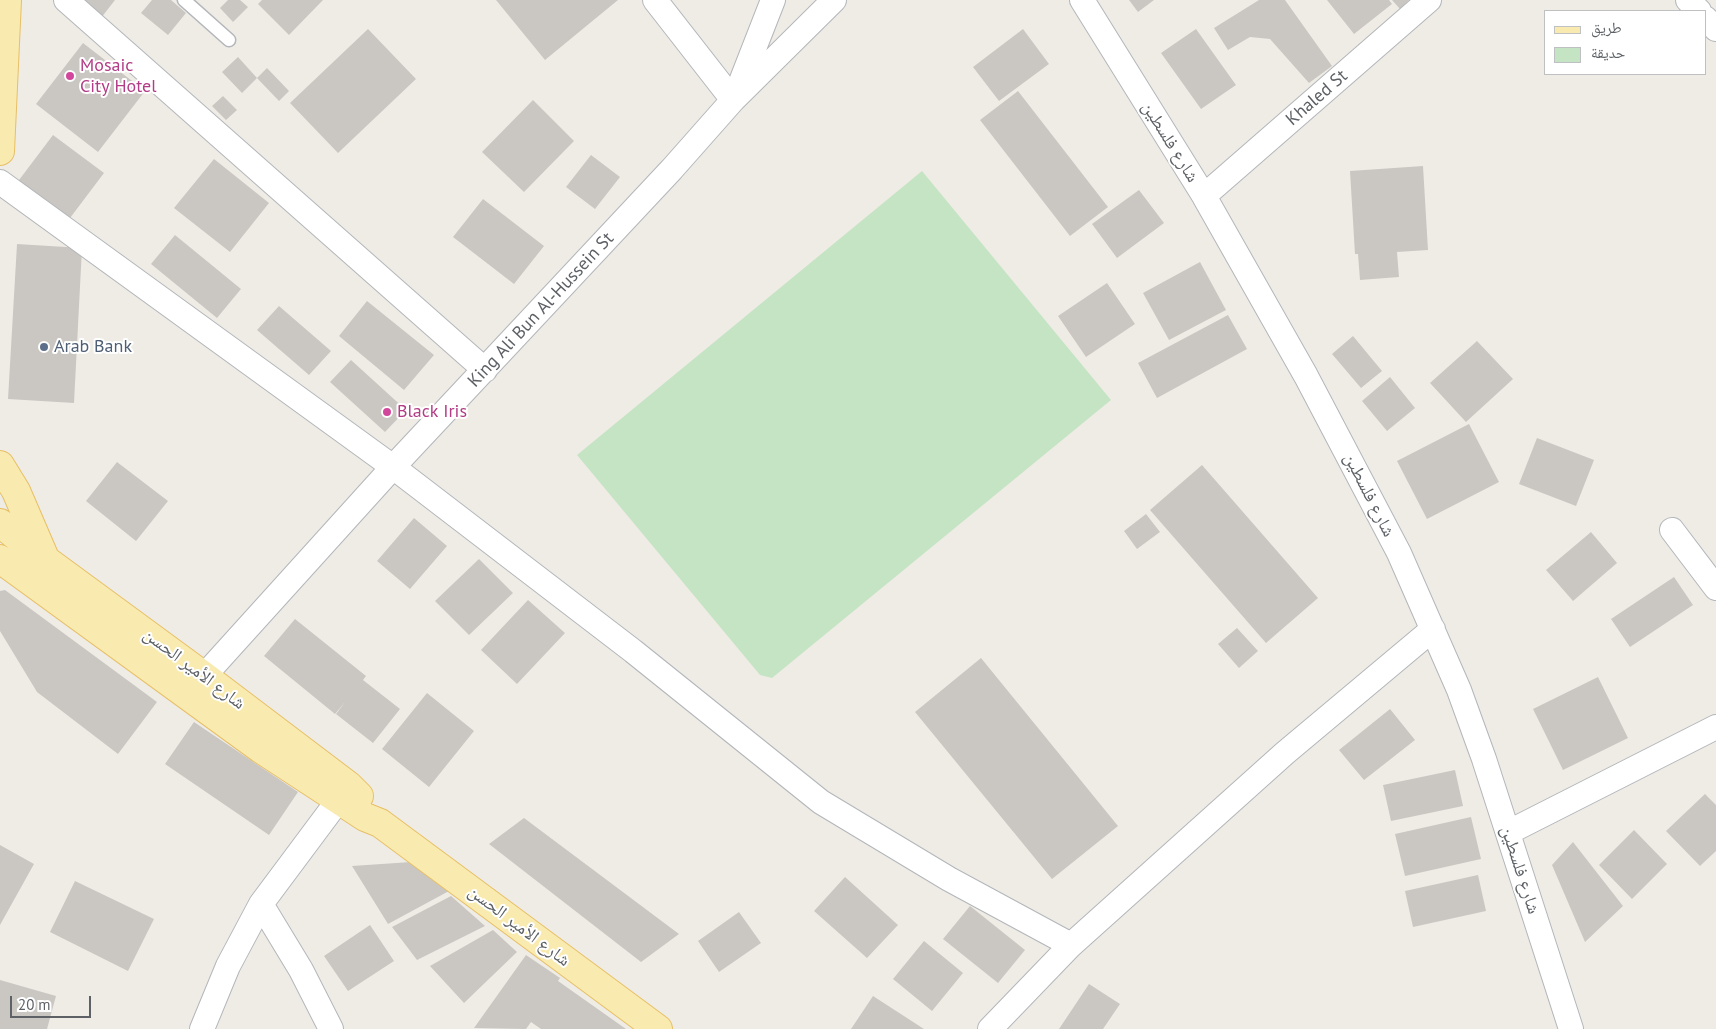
<!DOCTYPE html>
<meta charset="utf-8">
<style>
body{margin:0}
#map{position:relative;width:1716px;height:1029px;overflow:hidden;background:#efece6;font-family:"PT Sans","Noto Naskh Arabic",sans-serif}
canvas{display:block}
.legend{position:absolute;left:1544px;top:10px;width:162px;height:65px;box-sizing:border-box;background:#fff;border:1px solid #bec0c1;margin:0;padding:6px 9px;list-style:none;font-size:15px;color:#5d6165}
.legend li{display:flex;align-items:center;gap:10px;height:25px}
.legend b{width:25px;border:1px solid #bec0c1}
.scale{position:absolute;left:10px;top:996px;width:81px;height:22px;box-sizing:border-box;border:2px solid #5d6165;border-top:0;padding-left:6px;font-size:15px;line-height:18px;white-space:nowrap;color:#5d6165;-webkit-text-stroke:4px #fff;paint-order:stroke}
</style>
<div id="map">
<canvas width="1716" height="1029"></canvas>
<ul class="legend">
<li><b style="height:6px;background:#f9ebb0"></b>طريق</li>
<li><b style="height:14px;background:#c5e4c4"></b>حديقة</li>
</ul>
<div class="scale">20 m</div>
</div>
<script>
const context = document.querySelector('canvas').getContext('2d');
context.lineJoin = 'round';
function fill(path, color) { context.fillStyle = color; context.fill(path, 'evenodd'); }
const toPath = rows => new Path2D(rows.map(r => 'M' + r).join(''));
function stroke(path, color, width, dash) { context.strokeStyle = color; context.lineWidth = width; context.lineCap = dash ? 'butt' : 'round'; context.setLineDash(dash || []); context.stroke(path); }
function drawText(font, color, halo, rows, align = 'center') {
  context.font = font + ' "PT Sans","Noto Naskh Arabic",sans-serif'; context.lineWidth = 4; context.setLineDash([]); context.textBaseline = 'middle'; context.strokeStyle = halo; context.fillStyle = color; for (const [text, x, y, turn = 0] of rows) {
    context.save(); context.translate(x, y); context.rotate((+turn || 0) * Math.PI / 180); context.textAlign = isNaN(turn) ? turn : align; if (halo) context.strokeText(text, 0, 0); context.fillText(text, 0, 0); context.restore();
  }
}
const green = toPath([
 [922,171,1111,400,772,678,760,675,577,455]
]);
const building = toPath([
 [79,0,115,0,101,18],
 [152,0,171,0,186,13,168,35,141,13],
 [228,0,240,0,248,7,233,22,220,8],
 [262,0,323,0,289,35,258,4],
 [496,0,618,0,545,60],
 [1129,0,1154,0,1138,12],
 [1259,0,1285,0,1332,66,1309,83,1270,39,1250,37,1228,50,1214,28],
 [1327,0,1389,0,1392,4,1354,34],
 [1392,0,1409,0,1400,9],
 [368,29,416,79,338,153,290,103],
 [1023,29,1049,64,999,101,973,67],
 [1196,29,1236,85,1201,109,1161,53],
 [83,43,145,91,98,152,36,104],
 [238,57,257,78,242,93,222,72],
 [267,68,289,91,279,101,257,78],
 [1018,91,1108,207,1070,236,980,120],
 [223,96,237,110,226,120,212,106],
 [533,100,574,141,524,192,482,152],
 [53,135,104,173,67,222,16,184],
 [591,155,620,177,595,209,566,187],
 [214,159,269,203,230,252,174,208],
 [1423,166,1428,250,1397,252,1399,277,1360,280,1358,254,1355,254,1350,171],
 [1139,190,1164,223,1117,258,1092,224],
 [483,199,544,246,514,284,453,237],
 [175,235,241,289,217,318,151,264],
 [17,244,82,248,74,403,8,399],
 [1200,262,1226,310,1169,340,1143,293],
 [1107,283,1135,324,1086,357,1058,316],
 [367,301,434,355,404,390,339,336],
 [279,306,331,351,309,375,257,330],
 [1228,315,1247,349,1157,398,1138,363],
 [1353,336,1382,371,1361,388,1332,354],
 [1477,341,1513,379,1466,422,1430,383],
 [351,360,406,410,385,432,330,382],
 [1390,377,1415,408,1387,431,1362,401],
 [1469,424,1499,482,1427,519,1397,461],
 [1537,438,1594,460,1576,506,1519,484],
 [117,462,168,501,136,541,86,501],
 [1202,465,1318,598,1266,643,1150,510],
 [1146,514,1160,532,1137,549,1124,531],
 [414,518,447,546,410,589,377,561],
 [1591,532,1617,563,1573,601,1546,570],
 [479,559,513,593,469,635,435,601],
 [1674,577,1693,605,1630,647,1611,619],
 [5,590,157,702,118,754,37,692,0,631,0,591],
 [528,600,565,633,517,684,481,650],
 [295,619,366,676,363,680,400,709,373,743,336,714,345,702,335,714,264,656],
 [1237,628,1258,651,1239,668,1218,644],
 [981,658,1118,826,1052,879,915,712],
 [1598,677,1628,738,1563,770,1533,709],
 [427,693,474,731,429,787,382,749],
 [1390,709,1415,740,1364,780,1339,750],
 [194,722,298,792,269,835,165,764],
 [1455,770,1463,806,1391,821,1383,785],
 [1705,794,1716,805,1716,851,1700,866,1666,831],
 [1471,817,1481,859,1405,876,1395,834],
 [524,818,679,934,641,962,489,844],
 [1634,830,1667,864,1632,899,1599,865],
 [1573,842,1623,906,1585,942,1552,865],
 [0,845,34,864,0,925],
 [411,862,449,891,388,924,352,866],
 [1478,875,1486,911,1413,927,1405,891],
 [845,877,898,925,867,958,814,911],
 [75,881,154,919,128,971,50,932],
 [451,896,485,926,417,960,392,927],
 [970,906,1025,950,998,983,943,939],
 [739,912,761,943,719,972,698,941],
 [370,925,394,961,348,991,324,956],
 [493,930,517,952,464,1003,430,966],
 [924,941,963,973,932,1011,893,979],
 [526,955,560,978,558,981,626,1029,541,1029,531,1022,526,1029,474,1028],
 [0,980,56,996,47,1029,0,1029],
 [1089,984,1120,1004,1103,1029,1059,1029],
 [873,996,924,1029,851,1029]
]);
const service = toPath([
 [184,0,229,40]
]);
const minor = toPath([
 [66,0,485,370],
 [655,0,733,100],
 [1082,0,1204,196,1306,376,1399,553,1459,690,1484,759,1571,1029],
 [1688,0,1699,11],
 [1705,18,1716,29],
 [737,92,773,0],
 [0,182,393,467,633,651,821,802,949,879,1071,945],
 [1204,196,1429,0],
 [1672,530,1716,588],
 [190,685,204,676,393,467,672,169,733,100,834,0],
 [1509,832,1716,727],
 [261,904,301,970,331,1029],
 [202,1029,228,966,261,904,349,786],
 [990,1029,1071,945,1285,753,1433,629]
]);
const primary = toPath([
 [0,151,7,0],
 [0,465,16,491,44,556],
 [0,523,46,560,204,676,349,786,359,796],
 [0,559,261,749,365,817,380,823,658,1029]
]);
const markers = [
 [70,76,5,"#d1479c"],
 [44,347,5,"#5c6f8a"],
 [387,412,5,"#d1479c"]
];
const hotelNames = [
 ["Mosaic",80,66],
 ["City Hotel",80,87],
 ["Black Iris",397,412]
];
const streetNames = [
 ["Khaled St",1317,98,-41],
 ["شارع فلسطين",1170,142,58],
 ["King Ali Bun Al-Hussein St",541,310,-47],
 ["شارع فلسطين",1369,495,63],
 ["شارع الأمير الحسن",194,669,37],
 ["شارع فلسطين",1520,870,72],
 ["شارع الأمير الحسن",519,926,37]
];
const serviceNames = [
 ["Arab Bank",54,347]
];
fill(green, '#c5e4c4');
fill(building, '#cac7c2');
stroke(service, '#b3b6ba', 15);
stroke(minor, '#b3b6ba', 26);
stroke(primary, '#e7bf66', 30);
stroke(service, '#fff', 12);
stroke(minor, '#fff', 24);
stroke(primary, '#f9ebb0', 28);
for (const [x, y, r, color] of markers) { const dot = new Path2D(); dot.arc(x, y, r, 0, 2 * Math.PI); context.fillStyle = color; context.fill(dot); stroke(dot, '#fff', 2); }
drawText('18px', '#b23c85', '#fff', hotelNames, 'left');
drawText('18px', '#5d6165', '#fff', streetNames);
drawText('18px', '#4e5e75', '#fff', serviceNames, 'left');
</script>
